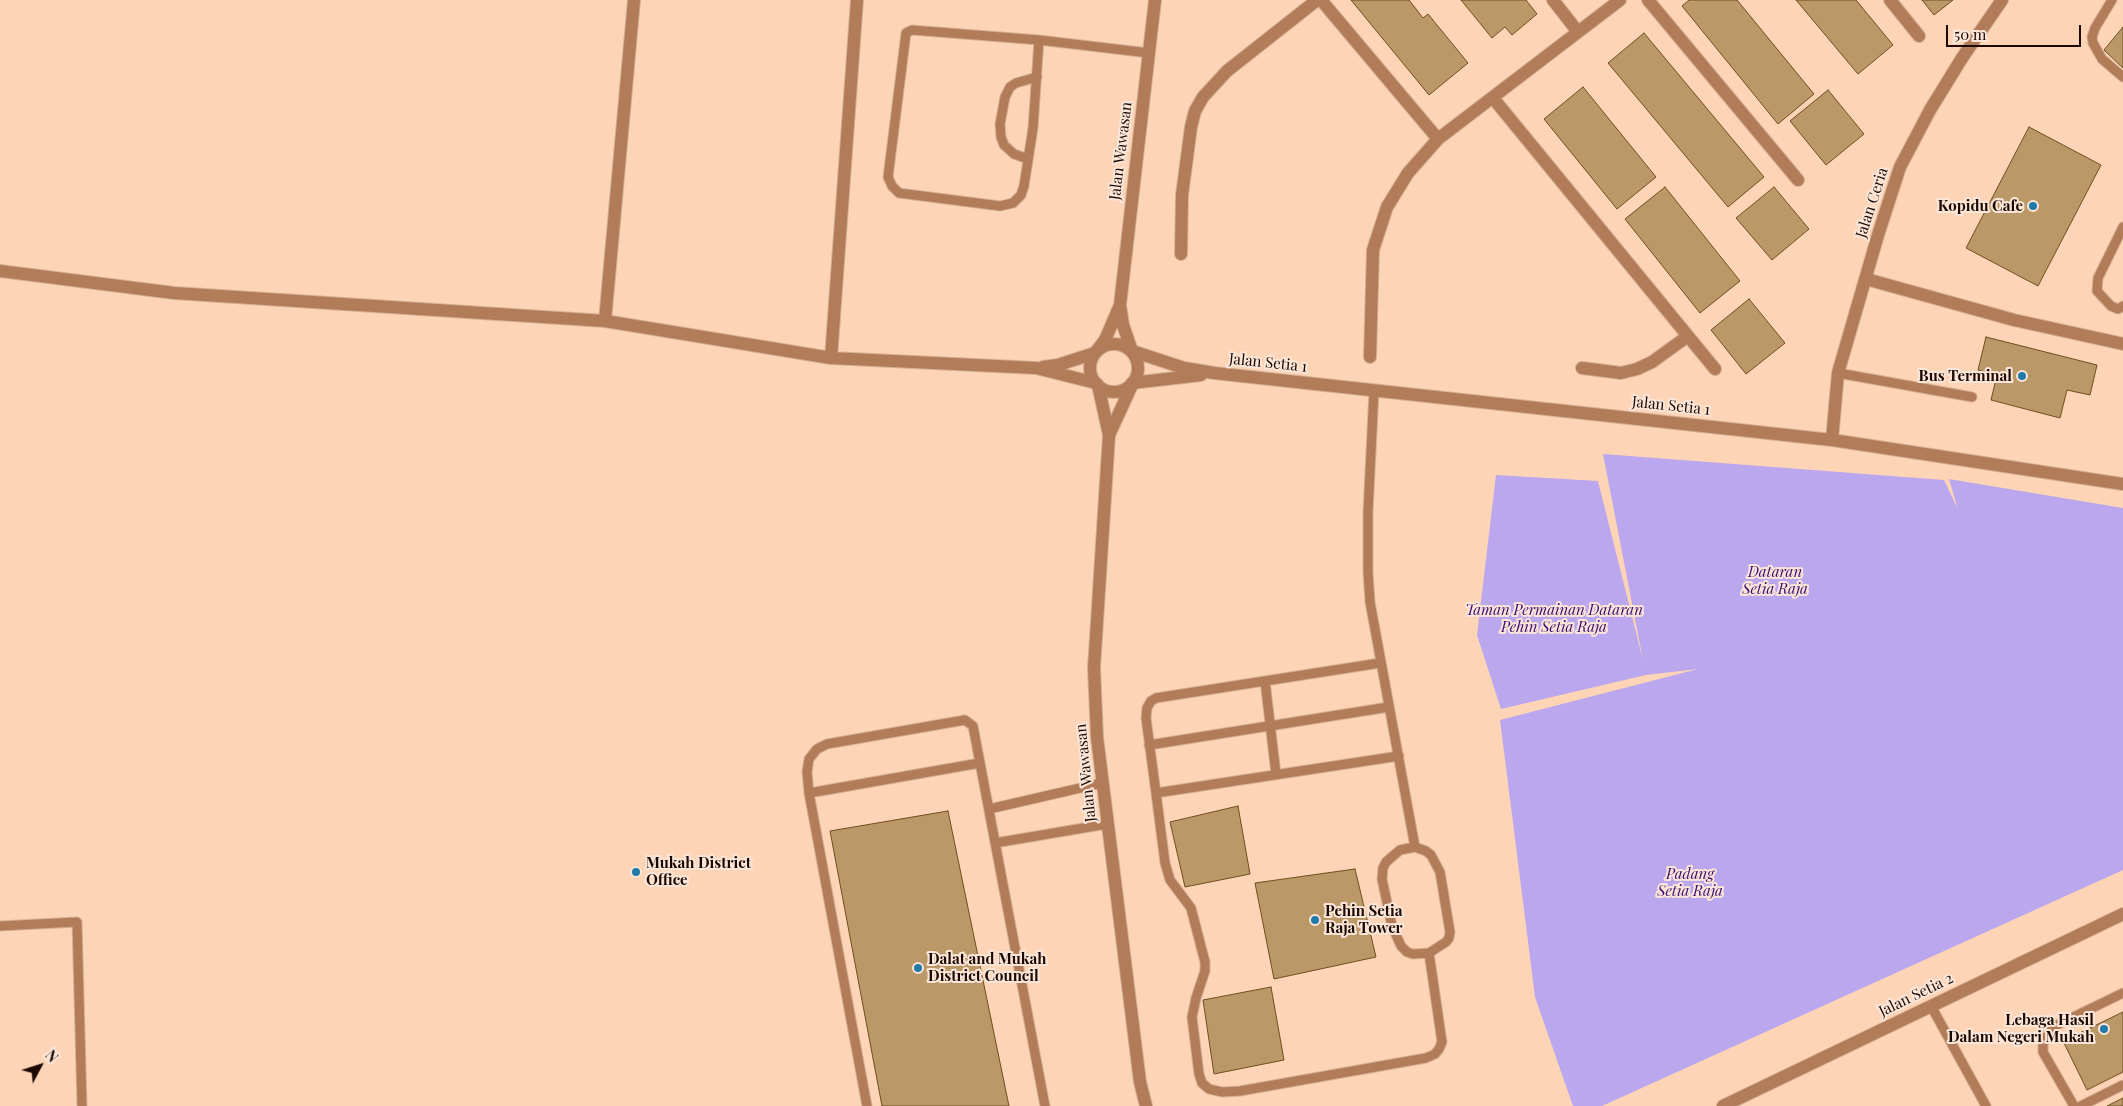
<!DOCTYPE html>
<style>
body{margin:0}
#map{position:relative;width:2123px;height:1106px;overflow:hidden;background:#fed4b7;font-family:"Playfair Display",serif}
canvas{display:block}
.north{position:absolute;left:15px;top:1041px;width:50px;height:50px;-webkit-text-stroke:4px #fce6d8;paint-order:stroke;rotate:50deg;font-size:14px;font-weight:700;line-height:20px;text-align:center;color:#1b0901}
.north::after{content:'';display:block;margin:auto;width:18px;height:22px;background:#1b0901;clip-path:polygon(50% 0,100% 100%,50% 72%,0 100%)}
.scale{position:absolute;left:1946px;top:25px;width:135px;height:22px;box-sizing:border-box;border:2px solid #1b0901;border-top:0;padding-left:6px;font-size:15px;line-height:18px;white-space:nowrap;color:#1b0901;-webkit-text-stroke:4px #fce6d8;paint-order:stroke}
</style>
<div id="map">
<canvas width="2123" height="1106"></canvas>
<div class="north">N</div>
<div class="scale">50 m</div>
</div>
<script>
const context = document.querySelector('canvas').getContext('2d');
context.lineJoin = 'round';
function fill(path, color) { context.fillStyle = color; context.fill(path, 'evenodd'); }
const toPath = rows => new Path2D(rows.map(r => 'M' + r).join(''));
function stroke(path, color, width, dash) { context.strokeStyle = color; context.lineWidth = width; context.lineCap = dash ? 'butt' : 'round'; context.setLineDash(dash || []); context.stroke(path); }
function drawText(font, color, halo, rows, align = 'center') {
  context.font = font + ' "Playfair Display",serif'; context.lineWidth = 4; context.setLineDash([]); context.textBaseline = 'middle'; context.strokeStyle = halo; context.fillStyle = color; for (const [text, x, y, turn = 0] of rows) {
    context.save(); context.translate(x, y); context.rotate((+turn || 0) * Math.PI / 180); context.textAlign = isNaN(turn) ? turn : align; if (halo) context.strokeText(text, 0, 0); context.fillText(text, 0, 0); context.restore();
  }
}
const green = toPath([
 [1603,454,1944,480,1958,509,1949,479,2123,508,2123,870,1602,1106,1573,1106,1535,997,1500,720,1698,669,1646,675,1501,709,1477,635,1496,475,1598,481,1643,660]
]);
const building = toPath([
 [1351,0,1409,0,1423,18,1428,14,1468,63,1429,95,1351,0],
 [1461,0,1526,0,1537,14,1512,35,1505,27,1492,38,1461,0],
 [1689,0,1737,0,1814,94,1778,124,1682,6,1689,0],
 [1796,0,1856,0,1893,45,1858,74,1796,0],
 [1922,0,1953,0,1934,15,1922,0],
 [2123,27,2123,68,2104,50,2123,27],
 [1644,33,1764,177,1728,207,1608,63,1644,33],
 [1583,87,1656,177,1617,209,1544,119,1583,87],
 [1828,90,1864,134,1826,165,1790,121,1828,90],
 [2029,127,2101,165,2038,286,1966,248,2029,127],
 [1665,187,1740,281,1700,313,1625,219,1665,187],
 [1774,187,1809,229,1772,260,1736,218,1774,187],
 [1749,299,1785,343,1746,374,1711,330,1749,299],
 [1986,337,2097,365,2090,395,2067,390,2060,418,1991,400,1997,375,1978,370,1986,337],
 [1238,806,1250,874,1185,887,1170,822,1238,806],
 [948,811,1009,1106,882,1106,830,831,948,811],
 [1355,869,1376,957,1274,979,1255,883,1355,869],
 [1271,987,1284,1060,1214,1074,1203,1000,1271,987],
 [2123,1012,2123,1072,2087,1090,2063,1041,2123,1012],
 [2123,1098,2123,1106,2107,1106,2123,1098]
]);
const service = toPath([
 [2112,0,2095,28,2092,37,2093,43,2102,59,2123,77],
 [1039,40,1033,128,1024,186,1021,195,1013,203,1000,206,899,193,892,186,888,177,906,33,912,30,1039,40,1149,53],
 [1028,159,1014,154,1004,145,1001,137,1000,124,1005,97,1010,87,1016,83,1037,77],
 [2123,227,2098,278,2097,291,2111,306,2118,309,2123,306],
 [1838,373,1972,397],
 [1374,391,1368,512,1368,572,1370,602,1415,847],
 [1380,663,1156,698,1151,701,1147,708,1146,718,1156,793,1399,756],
 [1265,681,1276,774],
 [1149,745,1389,707],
 [809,793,980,763],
 [1156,793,1165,863,1170,880,1191,908,1205,962,1205,971,1196,998,1192,1017,1199,1074,1202,1083,1209,1089,1222,1092,1240,1091,1426,1058,1435,1054,1439,1049,1442,1042,1429,953],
 [989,809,1102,783],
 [995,843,1107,824],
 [1415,847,1426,851,1431,855,1440,872,1450,932,1449,938,1446,942,1429,953,1413,954,1407,952,1401,946,1392,926,1382,879,1383,868,1386,862,1400,850,1415,847],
 [0,926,77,922,82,1106],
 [1931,1006,1986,1106],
 [867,1106,809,793,807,772,809,759,817,749,827,744,965,720,973,726,1045,1106],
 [2074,1106,2043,1052,2043,1044,2049,1032,2057,1025,2123,993],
 [2081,1106,2123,1085]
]);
const minor = toPath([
 [1321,0,1438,139],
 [1553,0,1578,32],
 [1648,0,1798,180],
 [1890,0,1919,36],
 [1493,98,1715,369],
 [1181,254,1182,195,1191,127,1195,111,1203,97,1227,71,1317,0],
 [0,271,174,293,605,321,831,358,1036,368,1096,383],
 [1866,279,2014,320,2123,344],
 [605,321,634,0],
 [1132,351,1184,368,1214,373,1832,440,2123,484],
 [1370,357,1373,250,1387,207,1408,173,1438,139,1620,0],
 [831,358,857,0],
 [1043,367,1058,365,1095,353],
 [1582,368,1621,373,1637,369,1652,362,1688,336],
 [1132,383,1201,375],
 [1832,440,1838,373,1878,235,1900,167,1930,110,1962,58,2002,0]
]);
const tertiary = toPath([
 [1120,305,1123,325,1132,351],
 '1090 368a24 24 0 1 1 48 0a24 24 0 1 1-48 0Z',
 [1095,353,1105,340,1120,305,1155,0],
 [1098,385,1109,435,1094,668,1097,737,1140,1082,1146,1106],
 [1109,435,1132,385],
 [1723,1106,2123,914]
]);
const markers = [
 [2033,206,5,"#1f7ba9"],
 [2022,376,5,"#1f7ba9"],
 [636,872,5,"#1f7ba9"],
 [1315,920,5,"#1f7ba9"],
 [918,968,5,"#1f7ba9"],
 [2104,1029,5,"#1f7ba9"]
];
const streetNames = [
 ["Jalan Wawasan",1121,151,-83],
 ["Jalan Ceria",1872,203,-72],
 ["Jalan Setia 1",1268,363,6],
 ["Jalan Setia 1",1671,406,6],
 ["Jalan Wawasan",1086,773,-96],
 ["Jalan Setia 2",1916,995,-26]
];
const poiNames = [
 ["Kopidu Cafe",2023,206],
 ["Bus Terminal",2012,376],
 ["Mukah District",646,863,"left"],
 ["Office",646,880,"left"],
 ["Pehin Setia",1325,911,"left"],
 ["Raja Tower",1325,928,"left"],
 ["Dalat and Mukah",928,959,"left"],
 ["District Council",928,976,"left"],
 ["Lebaga Hasil",2094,1020],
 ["Dalam Negeri Mukah",2094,1037]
];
const parkNames = [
 ["Dataran",1775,572],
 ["Setia Raja",1775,589],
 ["Taman Permainan Dataran",1554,610],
 ["Pehin Setia Raja",1554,627],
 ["Padang",1690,874],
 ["Setia Raja",1690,891]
];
fill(green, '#baa7ee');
fill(building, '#ba9868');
stroke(building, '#6d4f1e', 1);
stroke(service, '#d5af96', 11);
stroke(minor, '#d5af96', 14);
stroke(tertiary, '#d5af96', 14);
stroke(service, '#b17c57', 9);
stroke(minor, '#b17c57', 12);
stroke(tertiary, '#b17c57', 12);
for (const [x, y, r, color] of markers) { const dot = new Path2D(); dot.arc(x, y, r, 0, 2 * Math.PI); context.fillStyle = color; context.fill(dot); stroke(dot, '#fce6d8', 2); }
drawText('15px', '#1b0901', '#fce6d8', streetNames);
drawText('bold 15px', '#1b0901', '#fce6d8', poiNames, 'right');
drawText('italic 15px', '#3b0c73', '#fce6d8', parkNames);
</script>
